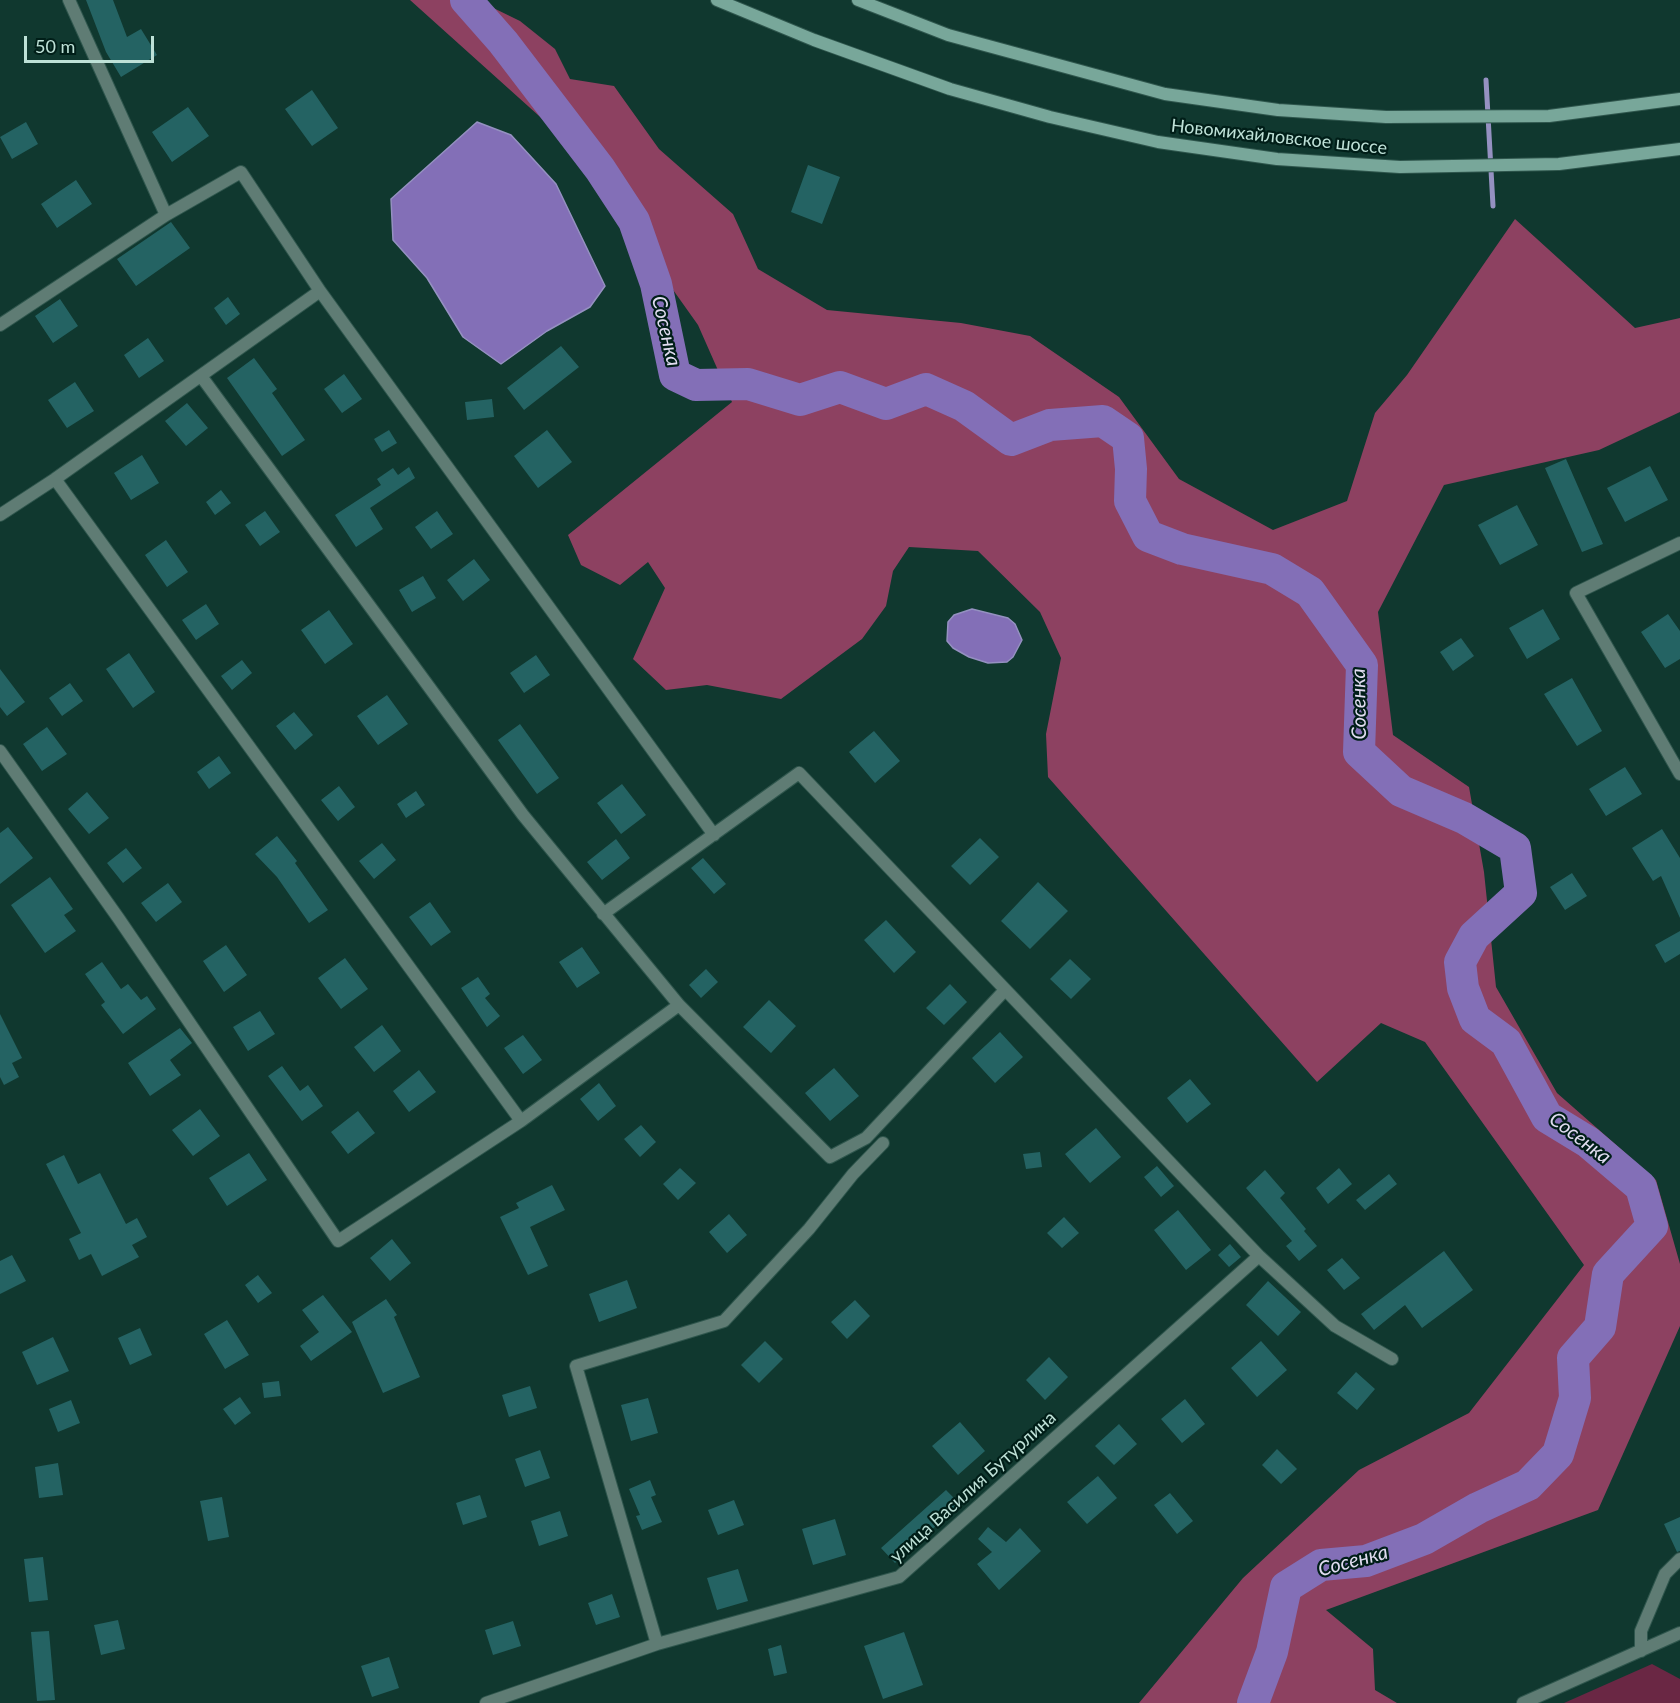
<!DOCTYPE html>
<meta charset="utf-8">
<style>
body{margin:0}
#map{position:relative;width:1680px;height:1703px;overflow:hidden;background:#10382f;font-family:Lato,sans-serif}
canvas{display:block}
.scale{position:absolute;left:24px;top:36px;width:130px;height:27px;box-sizing:border-box;border:3px solid #bee1d7;border-top:0;padding-left:8px;font-size:18px;line-height:21px;white-space:nowrap;color:#bee1d7;-webkit-text-stroke:4px #001e18;paint-order:stroke}
</style>
<div id="map">
<canvas width="1680" height="1703"></canvas>
<div class="scale">50 m</div>
</div>
<script>
const context = document.querySelector('canvas').getContext('2d');
context.lineJoin = 'round';
function fill(path, color) { context.fillStyle = color; context.fill(path, 'evenodd'); }
const toPath = rows => new Path2D(rows.map(r => 'M' + r).join(''));
function stroke(path, color, width, dash) { context.strokeStyle = color; context.lineWidth = width; context.lineCap = dash ? 'butt' : 'round'; context.setLineDash(dash || []); context.stroke(path); }
function drawText(font, color, halo, rows, align = 'center') {
  context.font = font + ' Lato,sans-serif'; context.lineWidth = 4.5; context.setLineDash([]); context.textBaseline = 'middle'; context.strokeStyle = halo; context.fillStyle = color; for (const [text, x, y, turn = 0] of rows) {
    context.save(); context.translate(x, y); context.rotate((+turn || 0) * Math.PI / 180); context.textAlign = isNaN(turn) ? turn : align; if (halo) context.strokeText(text, 0, 0); context.fillText(text, 0, 0); context.restore();
  }
}
const green = toPath([
 [1652,1664,1680,1679,1680,1703,1564,1703]
]);
const forest = toPath([
 [410,0,477,0,520,21,555,49,570,79,614,86,659,149,733,214,758,269,827,310,961,323,1030,336,1119,397,1179,479,1273,530,1347,501,1375,413,1407,375,1515,219,1635,328,1680,318,1680,412,1599,450,1444,485,1378,612,1393,735,1469,787,1484,872,1496,987,1557,1093,1656,1180,1680,1264,1680,1326,1598,1510,1326,1610,1373,1649,1375,1690,1397,1703,1139,1703,1243,1578,1359,1470,1469,1413,1584,1265,1425,1042,1381,1023,1317,1082,1048,777,1046,734,1061,658,1040,612,978,551,909,547,893,571,886,606,862,639,781,699,707,685,666,690,633,659,665,588,648,562,620,585,581,565,568,535,732,402,698,325,568,142]
]);
const water = toPath([
 [477,122,511,135,556,184,605,286,590,307,547,331,501,364,463,337,427,278,393,240,391,199,477,122],
 [972,609,1008,618,1015,624,1022,640,1013,657,1007,662,988,663,969,657,953,648,947,641,948,622,954,615,972,609]
]);
const stream = toPath([
 [1486,80,1493,206]
]);
const river = toPath([
 [466,0,503,42,600,169,634,221,656,284,675,375,696,385,748,384,800,400,840,387,886,404,926,389,964,406,1011,440,1050,425,1103,421,1128,438,1131,469,1130,501,1148,536,1182,549,1272,569,1310,592,1362,665,1359,752,1401,791,1464,818,1515,848,1521,893,1474,936,1460,962,1463,988,1475,1019,1506,1042,1547,1117,1588,1142,1641,1187,1652,1226,1608,1274,1600,1327,1573,1358,1575,1398,1558,1454,1528,1485,1478,1508,1424,1539,1366,1561,1321,1565,1286,1587,1272,1652,1253,1703]
]);
const building = toPath([
 [86,0,113,0,127,37,141,29,157,55,121,77,106,52],
 [312,90,338,128,312,146,285,109],
 [188,107,209,136,172,162,152,132],
 [26,122,38,144,12,159,0,137],
 [808,165,840,177,822,224,791,212],
 [76,180,92,204,57,228,41,204],
 [171,222,190,248,136,286,117,259],
 [228,297,240,314,226,325,214,308],
 [60,299,78,326,53,343,35,316],
 [148,338,164,361,139,378,124,355],
 [561,346,579,367,524,410,507,388],
 [254,358,277,389,272,393,305,440,282,456,227,378],
 [344,374,362,399,342,413,324,389],
 [75,382,94,411,67,428,48,400],
 [492,399,494,417,467,420,465,402],
 [187,403,208,428,186,446,165,421],
 [389,430,397,443,382,452,374,439],
 [547,430,572,462,538,488,514,456],
 [142,455,159,483,131,500,114,473],
 [1566,459,1603,544,1582,552,1545,468],
 [1650,466,1668,500,1625,522,1607,488],
 [409,467,415,478,370,508,383,529,356,547,335,515,381,485,377,479,393,468,398,475],
 [221,490,231,503,215,515,206,502],
 [1517,505,1538,545,1500,565,1478,525],
 [265,511,280,532,260,546,245,525],
 [437,511,453,534,431,549,415,527],
 [166,540,188,572,167,587,145,555],
 [474,559,490,580,463,601,447,580],
 [423,576,436,598,412,612,399,590],
 [206,604,219,624,196,640,182,620],
 [1543,609,1560,639,1527,659,1509,628],
 [329,610,353,644,325,664,301,630],
 [1668,614,1680,631,1680,659,1665,668,1641,632],
 [1461,638,1474,656,1453,671,1440,652],
 [129,653,155,692,133,708,106,669],
 [536,655,550,675,524,693,510,673],
 [242,660,252,673,232,690,221,676],
 [0,669,25,702,7,716,0,707],
 [1572,678,1602,731,1577,746,1544,694],
 [70,683,83,701,62,716,49,698],
 [387,695,408,724,378,745,357,716],
 [294,712,313,735,295,750,276,726],
 [520,724,559,778,537,794,498,740],
 [47,727,67,754,42,771,23,744],
 [874,731,900,761,875,783,849,752],
 [219,756,231,773,209,789,197,772],
 [1625,767,1642,794,1606,816,1589,789],
 [622,784,646,815,621,834,597,803],
 [339,786,355,807,338,821,321,800],
 [416,791,425,805,406,818,397,804],
 [87,792,109,818,89,834,68,809],
 [8,827,33,858,0,884,0,833],
 [1662,829,1680,858,1680,918,1661,876,1653,881,1632,848],
 [277,836,297,861,295,863,328,910,309,923,277,877,255,854],
 [980,838,999,857,970,885,951,866],
 [616,839,630,858,602,880,587,862],
 [382,843,396,860,374,879,359,861],
 [126,848,142,868,123,883,107,863],
 [703,858,726,884,714,894,691,868],
 [1572,873,1587,896,1565,910,1550,887],
 [50,877,73,909,64,915,76,931,45,953,11,905],
 [1038,882,1068,911,1030,949,1001,921],
 [168,883,182,902,156,922,141,903],
 [430,902,451,932,431,946,409,917],
 [886,920,916,952,894,973,864,940],
 [1680,931,1680,954,1665,963,1655,945],
 [226,945,247,975,224,992,203,961],
 [582,947,600,973,577,988,559,962],
 [345,958,368,989,341,1009,318,978],
 [1070,959,1091,979,1071,999,1050,979],
 [102,962,121,989,128,984,141,1000,147,996,156,1009,123,1034,101,1005,105,1002,85,974],
 [706,969,718,982,701,998,689,985],
 [478,977,490,994,485,998,500,1016,487,1027,461,988],
 [950,984,967,1002,944,1025,926,1008],
 [769,1000,796,1026,771,1053,743,1027],
 [260,1011,275,1034,248,1051,233,1027],
 [0,1014,22,1058,12,1063,19,1077,4,1085,0,1077],
 [382,1025,401,1051,374,1072,354,1047],
 [180,1028,192,1043,170,1060,181,1075,150,1096,128,1063],
 [1000,1032,1023,1057,995,1083,972,1058],
 [523,1035,542,1060,523,1074,504,1048],
 [282,1066,300,1091,308,1085,323,1106,302,1121,268,1076],
 [834,1068,859,1096,830,1121,805,1093],
 [419,1070,436,1092,409,1112,393,1091],
 [1190,1079,1211,1104,1187,1123,1167,1098],
 [599,1083,616,1106,598,1121,580,1099],
 [200,1109,220,1136,193,1156,172,1130],
 [358,1111,375,1133,348,1154,331,1132],
 [641,1125,656,1142,640,1157,624,1139],
 [1096,1128,1121,1157,1090,1183,1065,1154],
 [1040,1152,1042,1167,1026,1169,1023,1154],
 [249,1153,267,1180,227,1206,209,1178],
 [64,1155,78,1184,100,1173,126,1224,137,1218,147,1237,132,1245,139,1257,102,1276,91,1254,79,1260,69,1239,81,1233,46,1164],
 [1157,1166,1174,1186,1161,1197,1144,1177],
 [680,1168,696,1183,678,1200,663,1184],
 [1339,1168,1352,1184,1328,1204,1316,1188],
 [1265,1170,1285,1193,1280,1198,1306,1229,1304,1231,1317,1246,1299,1261,1286,1246,1292,1241,1246,1188],
 [1389,1174,1397,1184,1365,1210,1356,1200],
 [552,1185,565,1210,530,1227,548,1266,528,1275,500,1217,519,1208,516,1203],
 [1178,1210,1211,1250,1186,1270,1154,1230],
 [729,1214,747,1235,727,1253,709,1232],
 [1064,1217,1079,1233,1062,1248,1047,1233],
 [392,1239,411,1263,390,1281,370,1258],
 [1230,1244,1241,1257,1229,1267,1218,1255],
 [1444,1251,1473,1290,1422,1328,1405,1305,1374,1330,1361,1314],
 [12,1255,26,1281,0,1294,0,1261],
 [1342,1258,1360,1278,1344,1290,1327,1270],
 [258,1275,272,1293,258,1303,245,1285],
 [627,1280,637,1308,599,1322,589,1294],
 [1268,1281,1301,1312,1278,1336,1246,1305],
 [323,1295,352,1332,311,1361,300,1346,319,1332,302,1310],
 [386,1299,397,1315,394,1317,420,1377,383,1393,352,1322],
 [855,1300,870,1316,847,1339,831,1322],
 [227,1320,249,1355,225,1369,204,1334],
 [140,1328,152,1355,130,1365,118,1338],
 [53,1337,69,1371,37,1385,22,1352],
 [765,1341,783,1359,759,1383,741,1365],
 [1261,1341,1287,1370,1257,1397,1231,1368],
 [1049,1357,1068,1377,1045,1400,1026,1380],
 [1356,1372,1375,1389,1357,1410,1337,1393],
 [279,1381,281,1396,264,1398,262,1383],
 [530,1386,537,1408,509,1417,502,1395],
 [240,1397,251,1413,235,1425,223,1409],
 [648,1398,658,1433,631,1441,621,1405],
 [1185,1399,1205,1424,1182,1443,1161,1419],
 [71,1400,80,1423,58,1432,49,1409],
 [960,1422,985,1451,958,1475,932,1446],
 [1119,1424,1137,1444,1114,1465,1095,1446],
 [1277,1449,1297,1469,1281,1484,1262,1465],
 [540,1450,550,1478,525,1487,515,1459],
 [58,1463,63,1495,39,1498,35,1467],
 [1098,1476,1117,1498,1087,1524,1067,1502],
 [650,1480,656,1495,651,1497,662,1522,642,1530,636,1516,640,1515,629,1489],
 [946,1490,960,1504,895,1563,881,1548],
 [1170,1493,1193,1521,1177,1534,1154,1505],
 [480,1495,487,1517,463,1525,456,1503],
 [222,1497,229,1537,208,1541,200,1501],
 [734,1500,744,1525,718,1535,708,1510],
 [560,1511,568,1536,539,1546,531,1521],
 [1680,1517,1680,1551,1677,1552,1664,1524],
 [835,1519,846,1555,813,1565,802,1529],
 [988,1527,1006,1542,1020,1528,1041,1551,999,1590,977,1564,992,1552,978,1539],
 [43,1557,48,1600,29,1602,24,1559],
 [738,1569,748,1601,717,1610,707,1578],
 [612,1594,620,1617,596,1625,588,1603],
 [118,1620,125,1649,101,1655,94,1625],
 [513,1621,521,1646,493,1655,485,1630],
 [49,1631,55,1700,37,1701,31,1632],
 [904,1632,923,1685,883,1699,864,1646],
 [781,1645,787,1673,774,1676,768,1649],
 [389,1657,399,1688,372,1697,361,1666]
]);
const street = toPath([
 [69,0,166,215],
 [0,325,166,215,241,172,320,291,714,835],
 [201,376,523,815,679,1005,830,1157,866,1138,1005,990],
 [55,479,521,1121],
 [0,515,55,479,320,291],
 [1680,543,1576,593,1680,774],
 [0,751,119,919,338,1241,521,1121,679,1005],
 [603,914,799,773,1259,1256,1335,1326,1392,1359],
 [657,1644,576,1366,724,1321,809,1229,853,1174,883,1143],
 [1641,1651,1641,1631,1665,1574,1680,1559],
 [486,1703,657,1644,899,1577,1259,1256],
 [1523,1703,1680,1633]
]);
const secondary = toPath([
 [717,0,814,40,950,89,1050,117,1158,142,1277,159,1400,167,1559,164,1680,149],
 [858,0,948,35,1165,94,1278,110,1386,117,1549,116,1680,99]
]);
const streetNames = [
 ["Новомихайловское шоссе",1279,137,6],
 ["улица Василия Бутурлина",973,1487,-42]
];
const waterNames = [
 ["Сосенка",666,331,77],
 ["Сосенка",1359,704,-91],
 ["Сосенка",1580,1138,37],
 ["Сосенка",1353,1561,-15]
];
fill(green, '#6a2744');
fill(forest, '#8d4161');
fill(water, '#836fb7');
stroke(water, '#9591c1', 1.5);
stroke(stream, '#9591c1', 5);
stroke(river, '#836fb7', 32);
fill(building, '#246363');
stroke(street, '#2f564d', 14);
stroke(secondary, '#2f564d', 14);
stroke(street, '#5f7c74', 12);
stroke(secondary, '#78a79a', 12);
drawText('18px', '#bee1d7', '#001e18', streetNames);
drawText('italic 20px', '#e1ddf1', '#001e18', waterNames);
</script>
